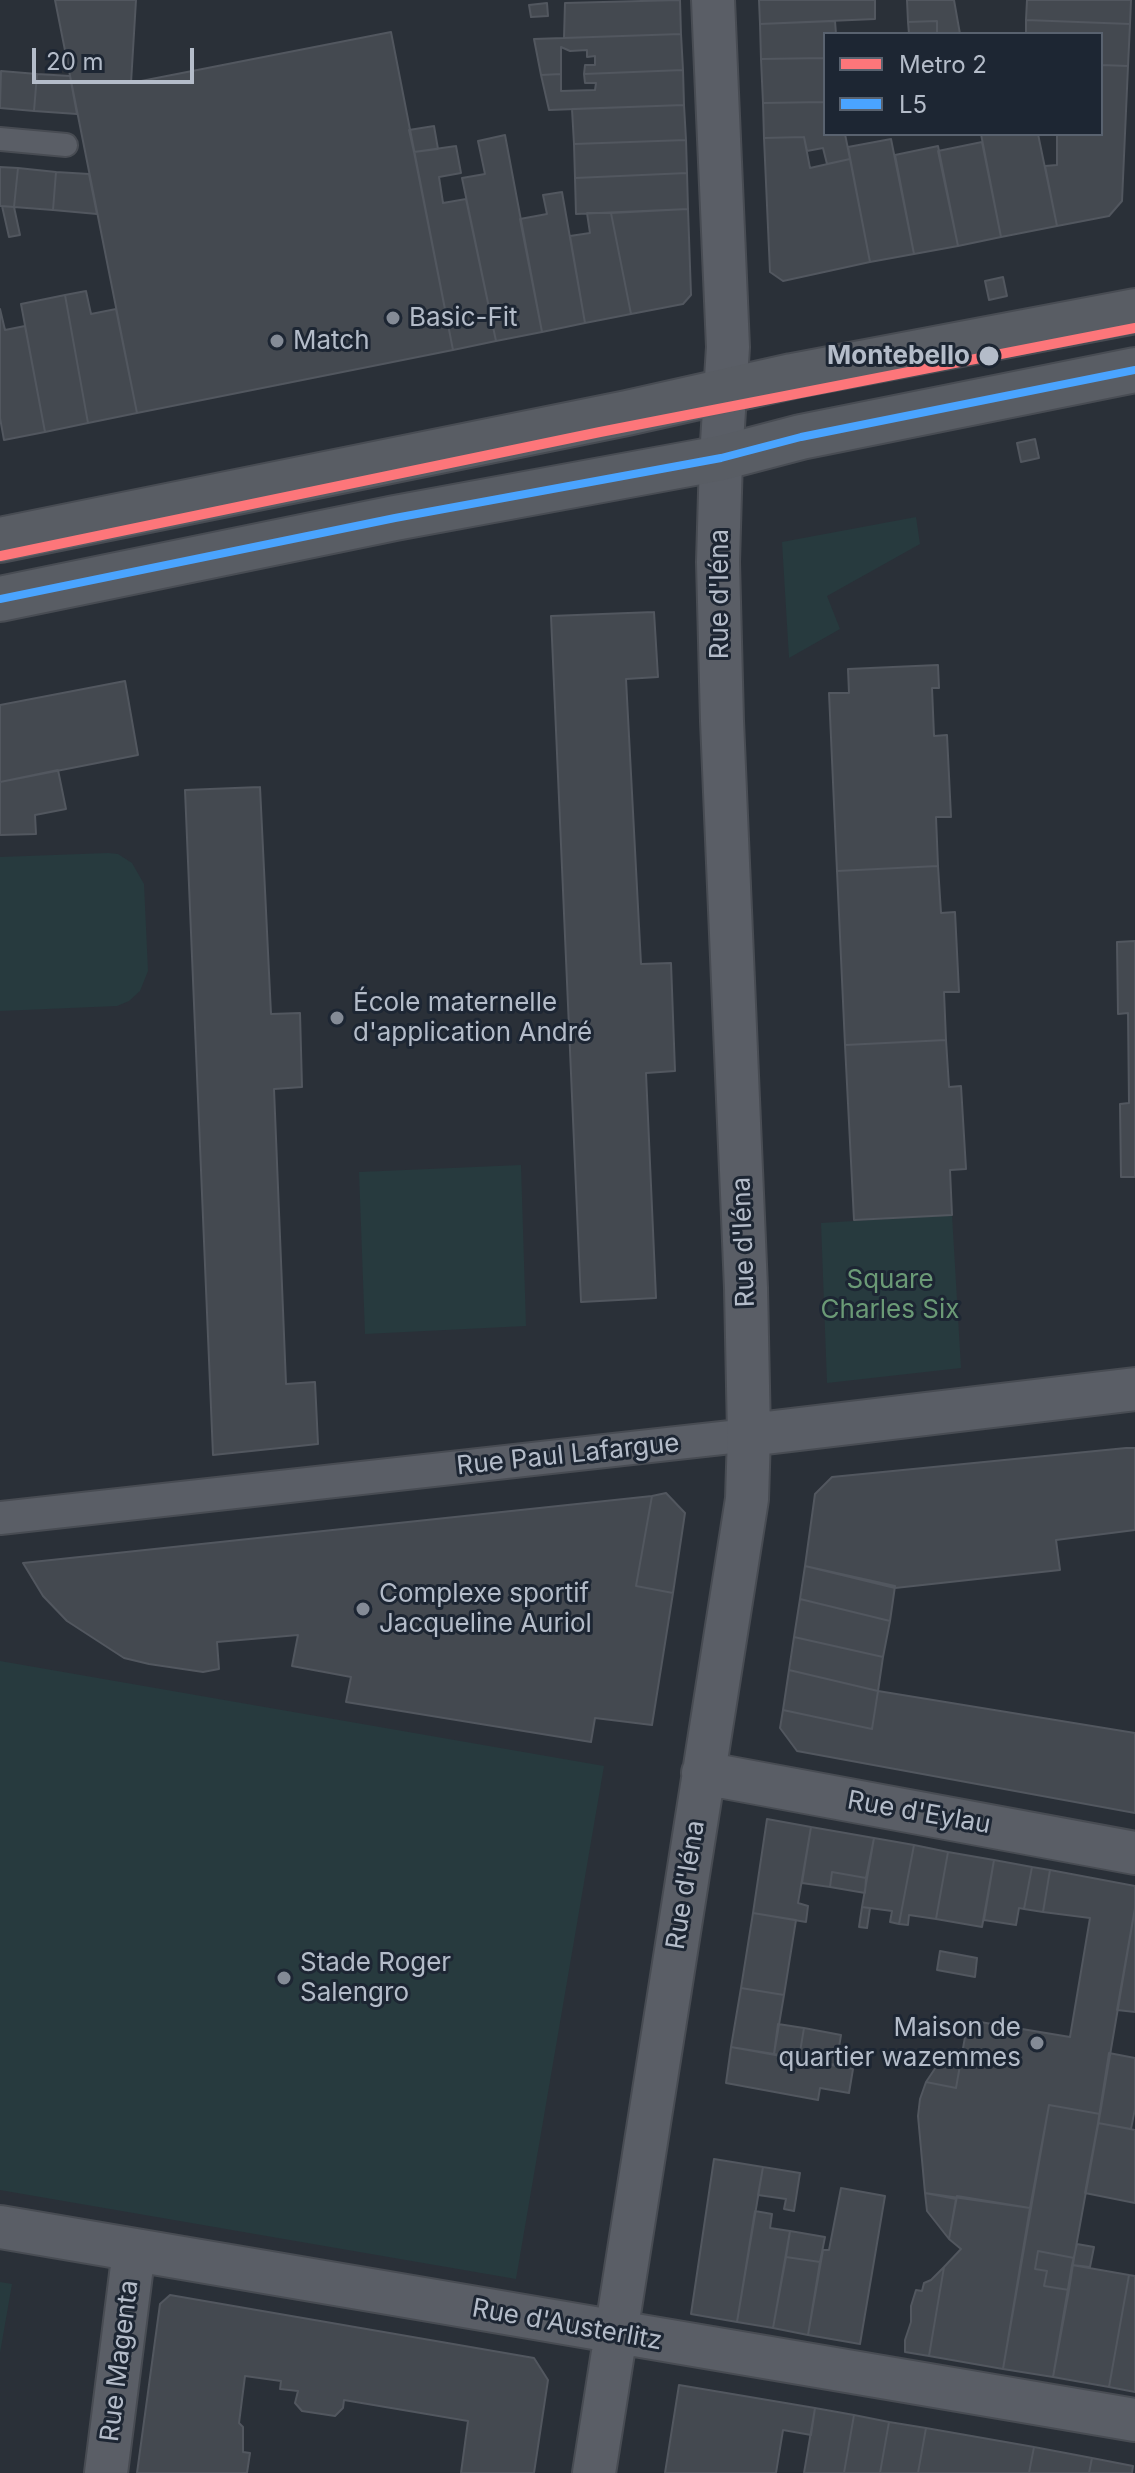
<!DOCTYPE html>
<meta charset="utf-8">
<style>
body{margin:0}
#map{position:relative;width:1135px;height:2473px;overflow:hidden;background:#2a3038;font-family:Inter,sans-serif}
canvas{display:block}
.legend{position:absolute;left:823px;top:32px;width:280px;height:104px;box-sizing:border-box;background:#1d2633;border:2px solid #59626f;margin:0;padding:10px 14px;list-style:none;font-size:24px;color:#b4bcc9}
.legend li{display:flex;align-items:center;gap:16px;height:40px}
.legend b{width:40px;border:2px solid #59626f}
.scale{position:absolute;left:32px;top:48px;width:162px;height:36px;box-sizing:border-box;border:4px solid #b4bcc9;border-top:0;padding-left:10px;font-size:24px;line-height:28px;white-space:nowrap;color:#b4bcc9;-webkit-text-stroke:6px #1d2633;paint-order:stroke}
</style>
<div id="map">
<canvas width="1135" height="2473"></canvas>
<ul class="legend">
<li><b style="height:10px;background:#fd767a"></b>Metro 2</li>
<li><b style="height:10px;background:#4aa4ff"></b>L5</li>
</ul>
<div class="scale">20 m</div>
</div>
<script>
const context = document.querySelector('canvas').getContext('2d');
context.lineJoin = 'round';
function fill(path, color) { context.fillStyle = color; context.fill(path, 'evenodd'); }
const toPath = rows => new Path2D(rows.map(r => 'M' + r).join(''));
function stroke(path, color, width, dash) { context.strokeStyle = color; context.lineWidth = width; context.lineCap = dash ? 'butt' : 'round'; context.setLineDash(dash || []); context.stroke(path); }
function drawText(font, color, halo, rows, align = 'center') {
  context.font = font + ' Inter,sans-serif'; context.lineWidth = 6; context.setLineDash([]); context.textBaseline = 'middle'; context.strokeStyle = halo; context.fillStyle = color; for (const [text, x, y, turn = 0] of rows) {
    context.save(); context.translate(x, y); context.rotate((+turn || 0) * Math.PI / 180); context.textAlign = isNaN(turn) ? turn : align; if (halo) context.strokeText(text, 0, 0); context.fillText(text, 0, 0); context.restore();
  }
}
const green = toPath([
 [916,517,920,544,827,596,840,629,789,658,782,542],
 [108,853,118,854,132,863,144,884,148,971,140,991,129,1001,117,1006,0,1011,0,857],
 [521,1165,526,1326,365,1334,359,1172],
 [952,1215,961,1368,827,1383,821,1223],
 [0,1661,604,1766,516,2279,0,2190],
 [0,2282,12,2284,0,2353]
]);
const building = toPath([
 [55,0,136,0,131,83,391,32,453,350,137,413,55,0],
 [680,0,681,34,564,38,565,3,680,0],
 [759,0,875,0,875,19,760,24,759,0],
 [907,0,954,0,960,34,937,34,937,21,908,22,907,0],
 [1027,0,1131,0,1130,24,1026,20,1027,0],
 [547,3,548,16,531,17,529,5,547,3],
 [1026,20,1130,24,1128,66,1101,65,1101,34,1026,34,1026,20],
 [835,21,836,34,825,34,825,58,761,59,760,24,835,21],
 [937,21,937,34,909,34,908,22,937,21],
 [681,34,683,70,584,74,585,65,595,65,595,56,587,57,587,50,570,51,561,47,561,74,541,75,534,39,681,34],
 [825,58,825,102,763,103,761,59,825,58],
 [1101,65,1128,66,1122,201,1109,216,1057,226,1045,166,1057,165,1057,134,1101,134,1101,65],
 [683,70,684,105,549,110,541,75,561,74,561,91,595,90,596,83,585,83,584,74,683,70],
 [1,71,37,74,34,111,0,108,1,71],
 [37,74,70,76,77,114,34,111,37,74],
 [825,102,825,134,845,134,850,159,827,164,823,148,807,151,804,137,764,138,763,103,825,102],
 [684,105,686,140,574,144,572,109,684,105],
 [434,126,438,149,414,152,409,130,434,126],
 [981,134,1038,134,1057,226,1001,237,981,134],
 [505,135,542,332,496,341,462,178,485,174,478,141,505,135],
 [804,137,810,168,850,159,870,262,783,281,770,272,764,138,804,137],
 [891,139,914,254,870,262,848,147,891,139],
 [686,140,687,173,575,178,574,144,686,140],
 [982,142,1001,237,958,246,938,151,982,142],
 [456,146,461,173,439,177,443,203,466,199,496,341,453,350,414,152,456,146],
 [938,146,958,246,914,254,895,155,938,146],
 [0,167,18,168,14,207,0,206,0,167],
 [18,168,56,172,53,210,14,207,18,168],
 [56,172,89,174,97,214,53,210,56,172],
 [687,173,688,209,576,214,575,178,687,173],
 [562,192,585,323,542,332,520,219,547,214,543,195,562,192],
 [2,206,14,207,20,235,9,237,2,206],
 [688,209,691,295,683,304,631,314,611,213,688,209],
 [587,213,611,213,631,314,585,323,570,236,590,233,587,213],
 [1003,277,1007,296,989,300,985,281,1003,277],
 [86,291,91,314,116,309,137,413,88,423,65,295,86,291],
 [65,295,88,423,45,432,21,304,65,295],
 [0,309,5,330,25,326,45,432,4,440,0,418,0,309],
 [1035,439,1039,458,1021,462,1017,443,1035,439],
 [654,612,658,677,626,679,641,964,671,963,675,1071,646,1073,656,1298,581,1302,551,616,654,612],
 [938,665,939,688,932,688,934,736,947,735,951,817,936,817,938,866,837,871,829,693,849,693,848,669,938,665],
 [125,681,138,755,0,782,0,705,125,681],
 [58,770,66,809,35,815,36,834,0,835,0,782,58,770],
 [260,787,271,1014,300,1013,302,1087,274,1089,286,1384,315,1382,318,1444,213,1455,185,790,260,787],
 [938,866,941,913,955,912,959,992,944,992,946,1040,845,1045,837,871,938,866],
 [1135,941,1135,1177,1121,1177,1120,1104,1129,1103,1128,1013,1118,1014,1117,942,1135,941],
 [946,1040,949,1087,961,1086,966,1169,950,1170,952,1215,854,1220,845,1045,946,1040],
 [1126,1448,1135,1448,1135,1530,1056,1540,1060,1570,895,1588,805,1566,815,1494,832,1477,1126,1448],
 [666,1493,685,1513,673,1593,636,1586,652,1496,666,1493],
 [652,1496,636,1586,673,1593,652,1725,595,1718,591,1742,346,1702,351,1677,292,1666,298,1635,217,1642,219,1669,203,1672,149,1664,124,1658,67,1621,43,1596,23,1563,652,1496],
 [805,1566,895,1586,890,1621,800,1599,805,1566],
 [800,1599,890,1621,883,1657,794,1637,800,1599],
 [794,1637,883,1657,878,1691,789,1670,794,1637],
 [789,1670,878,1691,872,1729,783,1710,789,1670],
 [878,1691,1135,1733,1135,1813,797,1751,780,1728,783,1710,872,1729,878,1691],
 [767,1819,811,1827,798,1903,808,1906,806,1922,753,1913,767,1819],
 [811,1827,874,1838,866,1878,832,1872,830,1887,802,1883,811,1827],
 [874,1838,914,1845,899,1924,890,1922,892,1911,862,1907,874,1838],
 [914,1845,948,1852,936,1919,909,1915,908,1925,899,1924,914,1845],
 [948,1852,994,1860,982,1927,936,1919,948,1852],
 [994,1860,1032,1867,1024,1909,1019,1908,1016,1925,984,1920,994,1860],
 [1032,1867,1050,1870,1043,1912,1024,1909,1032,1867],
 [1050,1870,1135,1886,1135,1908,1100,2114,1049,2105,1030,2208,925,2193,918,2116,920,2099,926,2082,956,2088,968,2020,1070,2037,1090,1918,1043,1912,1050,1870],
 [832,1872,866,1878,865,1893,830,1887,832,1872],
 [862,1907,870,1908,867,1928,859,1927,862,1907],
 [1135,1908,1135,2012,1117,2010,1135,1908],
 [753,1913,796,1920,784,1995,741,1988,753,1913],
 [940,1951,977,1958,975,1977,937,1970,940,1951],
 [741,1988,784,1995,774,2054,731,2047,741,1988],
 [778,2024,804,2028,799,2058,774,2054,778,2024],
 [804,2028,841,2035,836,2065,799,2058,804,2028],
 [731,2047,853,2069,849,2093,820,2088,818,2100,726,2083,731,2047],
 [954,2053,962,2054,956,2088,926,2082,936,2067,954,2053],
 [1109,2053,1135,2058,1135,2109,1131,2129,1098,2123,1109,2053],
 [1049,2105,1100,2114,1074,2258,1038,2251,1035,2269,1047,2271,1044,2286,1069,2290,1053,2377,1003,2369,1049,2105],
 [1098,2123,1135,2130,1135,2203,1085,2193,1098,2123],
 [714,2159,763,2167,737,2322,691,2314,714,2159],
 [763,2167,800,2173,794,2211,784,2209,786,2199,758,2195,763,2167],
 [841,2188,885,2196,860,2344,808,2335,823,2250,829,2250,841,2188],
 [925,2193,956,2199,949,2239,927,2211,925,2193],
 [957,2196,1030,2208,1003,2369,929,2356,944,2267,961,2249,949,2239,957,2196],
 [755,2211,772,2214,770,2228,790,2231,773,2328,737,2322,755,2211],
 [790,2231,825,2237,820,2262,786,2257,790,2231],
 [1077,2244,1094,2247,1090,2267,1072,2265,1077,2244],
 [1038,2251,1074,2258,1069,2290,1044,2286,1047,2271,1035,2269,1038,2251],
 [786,2257,820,2262,808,2335,773,2328,786,2257],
 [1072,2265,1129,2275,1109,2387,1053,2377,1072,2265],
 [944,2267,929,2356,905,2352,905,2340,911,2322,911,2306,916,2290,922,2291,924,2283,931,2280,944,2267],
 [1129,2275,1135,2276,1135,2392,1109,2387,1129,2275],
 [170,2295,534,2358,548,2380,534,2473,461,2473,468,2421,344,2400,343,2408,335,2416,302,2411,295,2403,298,2391,280,2389,281,2381,245,2376,239,2423,243,2427,243,2452,250,2453,247,2473,137,2473,160,2304,170,2295],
 [679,2385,815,2408,811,2435,783,2430,776,2473,665,2473,679,2385],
 [815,2408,854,2415,844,2473,804,2473,815,2408],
 [854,2415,889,2422,880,2473,844,2473,854,2415],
 [889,2422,926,2428,918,2473,880,2473,889,2422],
 [926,2428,1034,2447,1029,2473,918,2473,926,2428],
 [1034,2447,1092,2458,1089,2473,1029,2473,1034,2447],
 [1092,2458,1133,2466,1132,2473,1089,2473,1092,2458]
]);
const service = toPath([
 [0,139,66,145]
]);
const pedestrian = toPath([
 [0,1518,749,1435]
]);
const minor = toPath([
 [749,1435,1135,1389],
 [703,1773,1135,1853],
 [0,2227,1135,2420],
 [106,2473,134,2250],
 [594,2473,747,1499,749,1435,746,1288,722,721,718,562,721,458,728,347,713,0]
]);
const secondary = toPath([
 [0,540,627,413,792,376,1135,311],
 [0,599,395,518,721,458,801,437,1135,370]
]);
const bus1 = toPath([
 [0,599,395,518,721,458,801,437,1135,370]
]);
const metro1 = toPath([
 [0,556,600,432,1135,328]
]);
const markers = [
 [393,318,8,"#848b96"],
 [277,341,8,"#848b96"],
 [989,356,11,"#b4bcc9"],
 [337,1018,8,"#848b96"],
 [363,1609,8,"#848b96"],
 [284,1978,8,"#848b96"],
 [1037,2043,8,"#848b96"]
];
const poiNames = [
 ["Basic-Fit",409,318],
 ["Match",293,341],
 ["École maternelle",353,1003],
 ["d'application André",353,1033],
 ["Complexe sportif",379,1594],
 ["Jacqueline Auriol",379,1624],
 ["Stade Roger",300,1963],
 ["Salengro",300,1993],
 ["Maison de",1021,2028,"right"],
 ["quartier wazemmes",1021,2058,"right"]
];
const stopNames = [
 ["Montebello",970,356]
];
const streetNames = [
 ["Rue d'Iéna",720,594,-90],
 ["Rue d'Iéna",744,1242,-92],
 ["Rue Paul Lafargue",568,1455,-6],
 ["Rue d'Eylau",919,1813,10],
 ["Rue d'Iéna",686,1885,-81],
 ["Rue d'Austerlitz",567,2325,10],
 ["Rue Magenta",120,2361,-83]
];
const parkNames = [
 ["Square",890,1280],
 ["Charles Six",890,1310]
];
fill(green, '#273a3e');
fill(building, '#444950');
stroke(building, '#52575f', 2);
stroke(service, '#484c53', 26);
stroke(pedestrian, '#484c53', 36);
stroke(minor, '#484c53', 46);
stroke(secondary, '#484c53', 48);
stroke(service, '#5a5e66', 22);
stroke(pedestrian, '#5a5e66', 32);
stroke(minor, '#5a5e66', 42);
stroke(secondary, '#595d64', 44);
stroke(bus1, '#4aa4ff', 8);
stroke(metro1, '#fd767a', 10);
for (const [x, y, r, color] of markers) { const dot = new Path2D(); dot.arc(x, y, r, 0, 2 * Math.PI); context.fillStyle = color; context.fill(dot); stroke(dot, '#1d2633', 3); }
drawText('26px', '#b4bcc9', '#1d2633', poiNames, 'left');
drawText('bold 26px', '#b4bcc9', '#1d2633', stopNames, 'right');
drawText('26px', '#b4bcc9', '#1d2633', streetNames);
drawText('26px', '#6b9a76', '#1d2633', parkNames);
</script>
